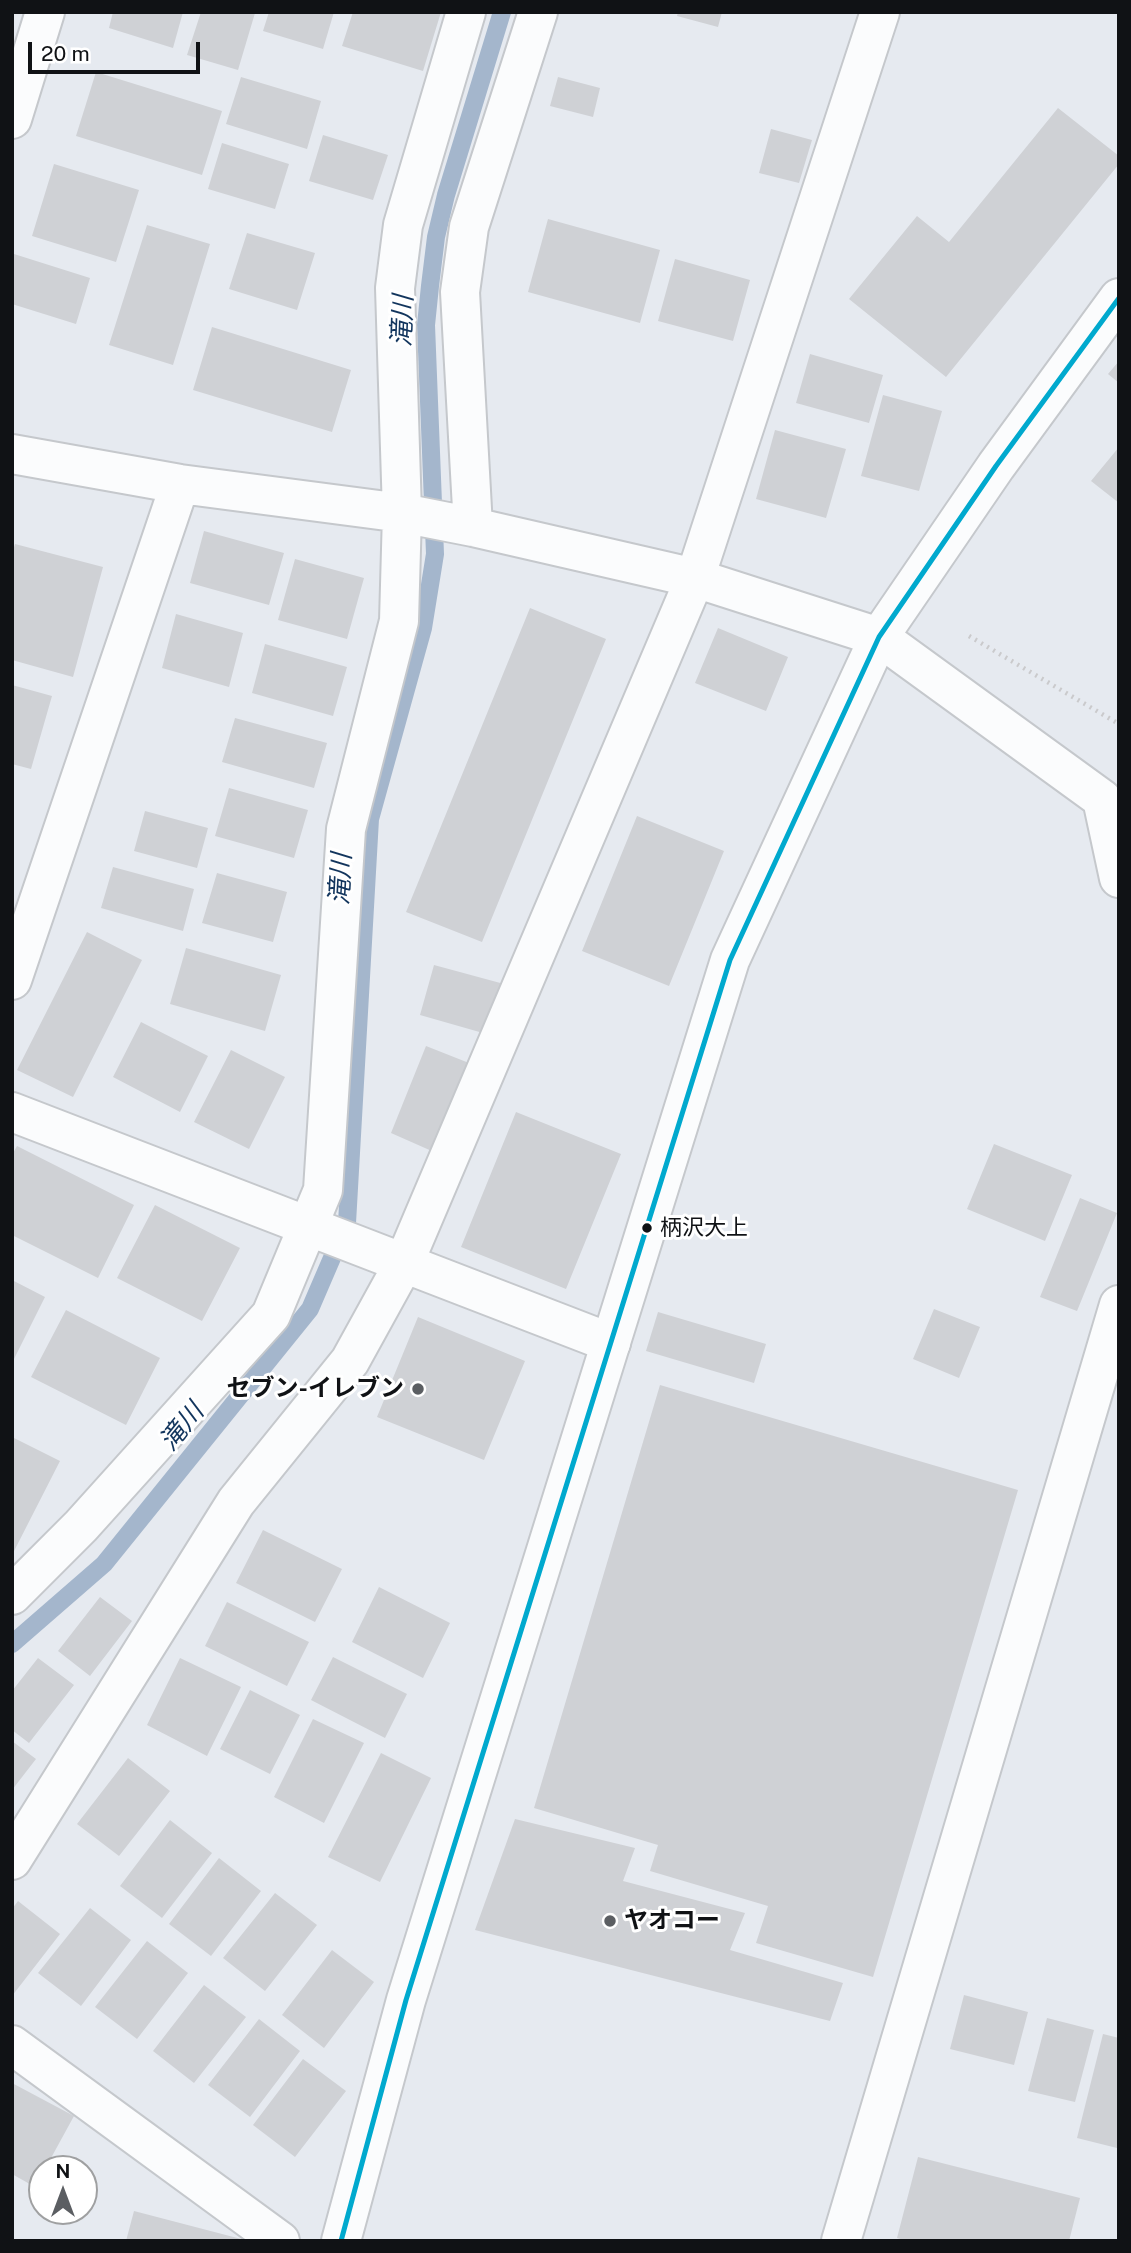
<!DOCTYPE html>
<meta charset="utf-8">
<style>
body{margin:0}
#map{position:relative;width:1131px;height:2253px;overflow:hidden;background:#e6eaf0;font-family:"Public Sans",sans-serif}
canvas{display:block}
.frame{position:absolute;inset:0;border:14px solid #101215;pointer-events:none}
.north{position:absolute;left:28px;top:2155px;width:70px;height:70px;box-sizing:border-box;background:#fff;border:2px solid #9fa0a1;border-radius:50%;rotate:0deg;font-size:19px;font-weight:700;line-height:28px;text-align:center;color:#101215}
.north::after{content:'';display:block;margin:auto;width:24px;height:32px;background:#5b5e62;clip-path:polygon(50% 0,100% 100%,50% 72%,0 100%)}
.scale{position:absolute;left:28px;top:42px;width:172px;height:32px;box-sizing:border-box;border:4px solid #101215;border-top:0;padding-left:9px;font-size:21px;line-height:24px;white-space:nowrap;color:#101215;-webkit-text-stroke:5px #fff;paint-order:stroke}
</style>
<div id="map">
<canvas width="1131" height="2253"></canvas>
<div class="frame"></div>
<div class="north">N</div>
<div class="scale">20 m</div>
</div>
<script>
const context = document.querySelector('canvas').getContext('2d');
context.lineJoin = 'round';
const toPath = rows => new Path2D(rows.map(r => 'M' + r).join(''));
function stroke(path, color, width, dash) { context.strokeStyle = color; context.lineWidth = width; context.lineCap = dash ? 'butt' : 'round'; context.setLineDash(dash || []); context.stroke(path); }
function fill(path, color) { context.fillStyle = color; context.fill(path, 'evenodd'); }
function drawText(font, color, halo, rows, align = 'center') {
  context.font = font + ' "Public Sans","Noto Sans JP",sans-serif'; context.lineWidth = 6; context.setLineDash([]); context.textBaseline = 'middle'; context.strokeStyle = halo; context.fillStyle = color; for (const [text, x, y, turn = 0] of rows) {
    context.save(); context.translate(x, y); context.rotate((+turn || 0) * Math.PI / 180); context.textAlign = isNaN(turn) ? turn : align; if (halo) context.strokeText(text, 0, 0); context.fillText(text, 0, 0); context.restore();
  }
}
const stream = toPath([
 [12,1644,104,1564,310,1309,347,1223,370,819,423,628,435,554,426,325,430,286,436,237,446,195,502,12]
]);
const building = toPath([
 [113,12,183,12,173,48,109,28],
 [201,12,255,13,238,70,187,55],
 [269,12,334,12,323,49,263,31],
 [353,12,441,12,423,71,342,46],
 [678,12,722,12,718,27,677,16],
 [96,72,222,111,202,175,76,136],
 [241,77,321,101,307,149,226,124],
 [558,77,600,88,593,117,550,106],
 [1058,108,1119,156,1119,164,946,377,849,299,917,216,949,242],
 [771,129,812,140,799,183,759,173],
 [323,135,388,155,373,200,309,181],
 [222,143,289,164,275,209,208,189],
 [54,164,139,190,116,262,32,236],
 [548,219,660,250,640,323,528,292],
 [147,225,210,244,173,365,109,345],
 [247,233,315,253,297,310,229,289],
 [14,254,90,278,76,324,12,304],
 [675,259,750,280,733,341,658,321],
 [212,327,351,370,332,432,193,390],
 [810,354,883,375,869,423,796,403],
 [1119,361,1119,383,1108,374],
 [883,395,942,411,919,491,861,476],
 [775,430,846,449,826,518,756,499],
 [1119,447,1119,503,1091,481],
 [204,531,284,553,269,605,190,583],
 [15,544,103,567,73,677,12,660,12,554],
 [295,559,364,578,347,639,278,620],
 [530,608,606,639,482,942,406,912],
 [176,614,243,633,229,687,162,668],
 [718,628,788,657,766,711,695,683],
 [265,644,347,667,333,716,252,693],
 [12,685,52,696,31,769,12,764],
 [235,718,327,743,314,788,222,762],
 [229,788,308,810,294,858,215,836],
 [145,811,208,828,197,868,134,851],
 [637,816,724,851,669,986,582,951],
 [113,867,194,889,183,931,101,908],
 [217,873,287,892,273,942,202,923],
 [87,932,142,960,73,1097,17,1070],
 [186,948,281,975,265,1031,170,1004],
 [434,965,504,984,490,1035,420,1015],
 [141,1022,208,1056,180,1112,113,1077],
 [426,1046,469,1063,434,1152,391,1133],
 [231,1050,285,1077,249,1149,194,1122],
 [516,1112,621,1154,566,1289,461,1247],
 [994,1144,1072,1175,1045,1241,967,1209],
 [17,1146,134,1205,98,1278,12,1235,12,1155],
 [1080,1198,1117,1213,1077,1311,1040,1297],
 [155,1205,240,1248,202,1321,117,1278],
 [12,1280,45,1297,12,1363],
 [934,1309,980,1327,959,1378,913,1359],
 [66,1310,160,1358,126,1425,31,1377],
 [658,1312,766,1344,754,1383,646,1351],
 [418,1317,525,1361,484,1460,377,1417],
 [660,1385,1018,1490,873,1977,756,1943,768,1906,650,1871,658,1845,534,1808],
 [12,1437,60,1461,12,1555],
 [263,1530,342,1569,315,1622,236,1583],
 [379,1587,450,1623,423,1678,352,1642],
 [100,1597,132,1621,90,1676,58,1651],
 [227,1602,309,1642,287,1686,205,1646],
 [333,1657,407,1694,385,1738,311,1700],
 [38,1658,74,1685,29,1743,12,1730,12,1691],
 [180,1658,241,1687,207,1756,147,1725],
 [250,1690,300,1715,270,1774,220,1749],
 [313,1719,364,1743,324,1823,274,1797],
 [12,1741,36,1759,12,1790],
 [381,1753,431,1778,380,1882,328,1857],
 [128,1758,170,1791,119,1856,77,1824],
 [515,1819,635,1848,623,1881,745,1913,730,1950,843,1983,830,2021,475,1930],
 [170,1820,212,1853,162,1918,120,1886],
 [219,1858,261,1891,211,1956,169,1924],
 [275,1893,317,1925,265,1991,223,1958],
 [18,1901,60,1934,12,1996,12,1909],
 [90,1908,131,1940,81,2006,38,1973],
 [147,1941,188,1973,137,2039,95,2007],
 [332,1950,374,1982,324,2048,282,2015],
 [204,1985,246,2017,194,2083,153,2051],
 [964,1995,1028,2012,1014,2065,950,2049],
 [1047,2018,1094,2030,1075,2102,1028,2091],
 [259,2019,300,2051,250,2117,208,2085],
 [1103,2034,1119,2038,1117,2148,1077,2138],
 [303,2059,346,2091,295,2157,253,2125],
 [12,2083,74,2116,45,2169,42,2169,42,2175,35,2187,12,2174],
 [918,2157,1080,2198,1069,2241,908,2241,897,2238],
 [134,2211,245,2240,245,2241,126,2241]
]);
const path = toPath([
 [969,636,1119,724]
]);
const minor = toPath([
 [12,119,45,12],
 [12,454,180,484,402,513,473,527,695,578,879,637,1102,799,1119,878],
 [473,527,460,292,469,227,538,12],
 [12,980,180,484],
 [12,1112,611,1343],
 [12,1595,81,1526,271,1315,323,1190,346,829,399,621,402,513,395,288,403,225,466,12],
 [12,1860,236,1502,350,1361,404,1263,695,578,880,12],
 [12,2045,280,2241],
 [841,2241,1119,1305]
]);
const tertiary = toPath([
 [341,2241,406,2000,730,960,879,637,996,466,1119,298]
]);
const bus1 = toPath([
 [341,2241,406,2000,730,960,879,637,996,466,1119,298]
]);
const markers = [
 [647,1228,6,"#101215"],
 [418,1389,7,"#5b5e62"],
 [610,1921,7,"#5b5e62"]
];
const busNames = [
 ["柄沢大上",660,1228]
];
const poiNames = [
 ["セブン-イレブン",404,1389],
 ["ヤオコー",624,1921,"left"]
];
const waterNames = [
 ["滝川",403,321,-88],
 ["滝川",341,879,-87],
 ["滝川",182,1427,-51]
];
stroke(stream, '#a4b6cc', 18);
fill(building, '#cfd1d5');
stroke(minor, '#c5c8cc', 42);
stroke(tertiary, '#c5c8cc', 42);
stroke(path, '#cacacc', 4.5, [2, 5]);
stroke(minor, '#fbfcfd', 38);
stroke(tertiary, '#fbfcfd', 38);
stroke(bus1, '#00a9ce', 5);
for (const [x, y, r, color] of markers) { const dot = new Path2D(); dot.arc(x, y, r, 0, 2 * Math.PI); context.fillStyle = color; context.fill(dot); stroke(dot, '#fff', 2.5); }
drawText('22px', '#101215', '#fff', busNames, 'left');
drawText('bold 24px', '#101215', '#fff', poiNames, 'right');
drawText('italic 26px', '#12355d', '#fff', waterNames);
</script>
